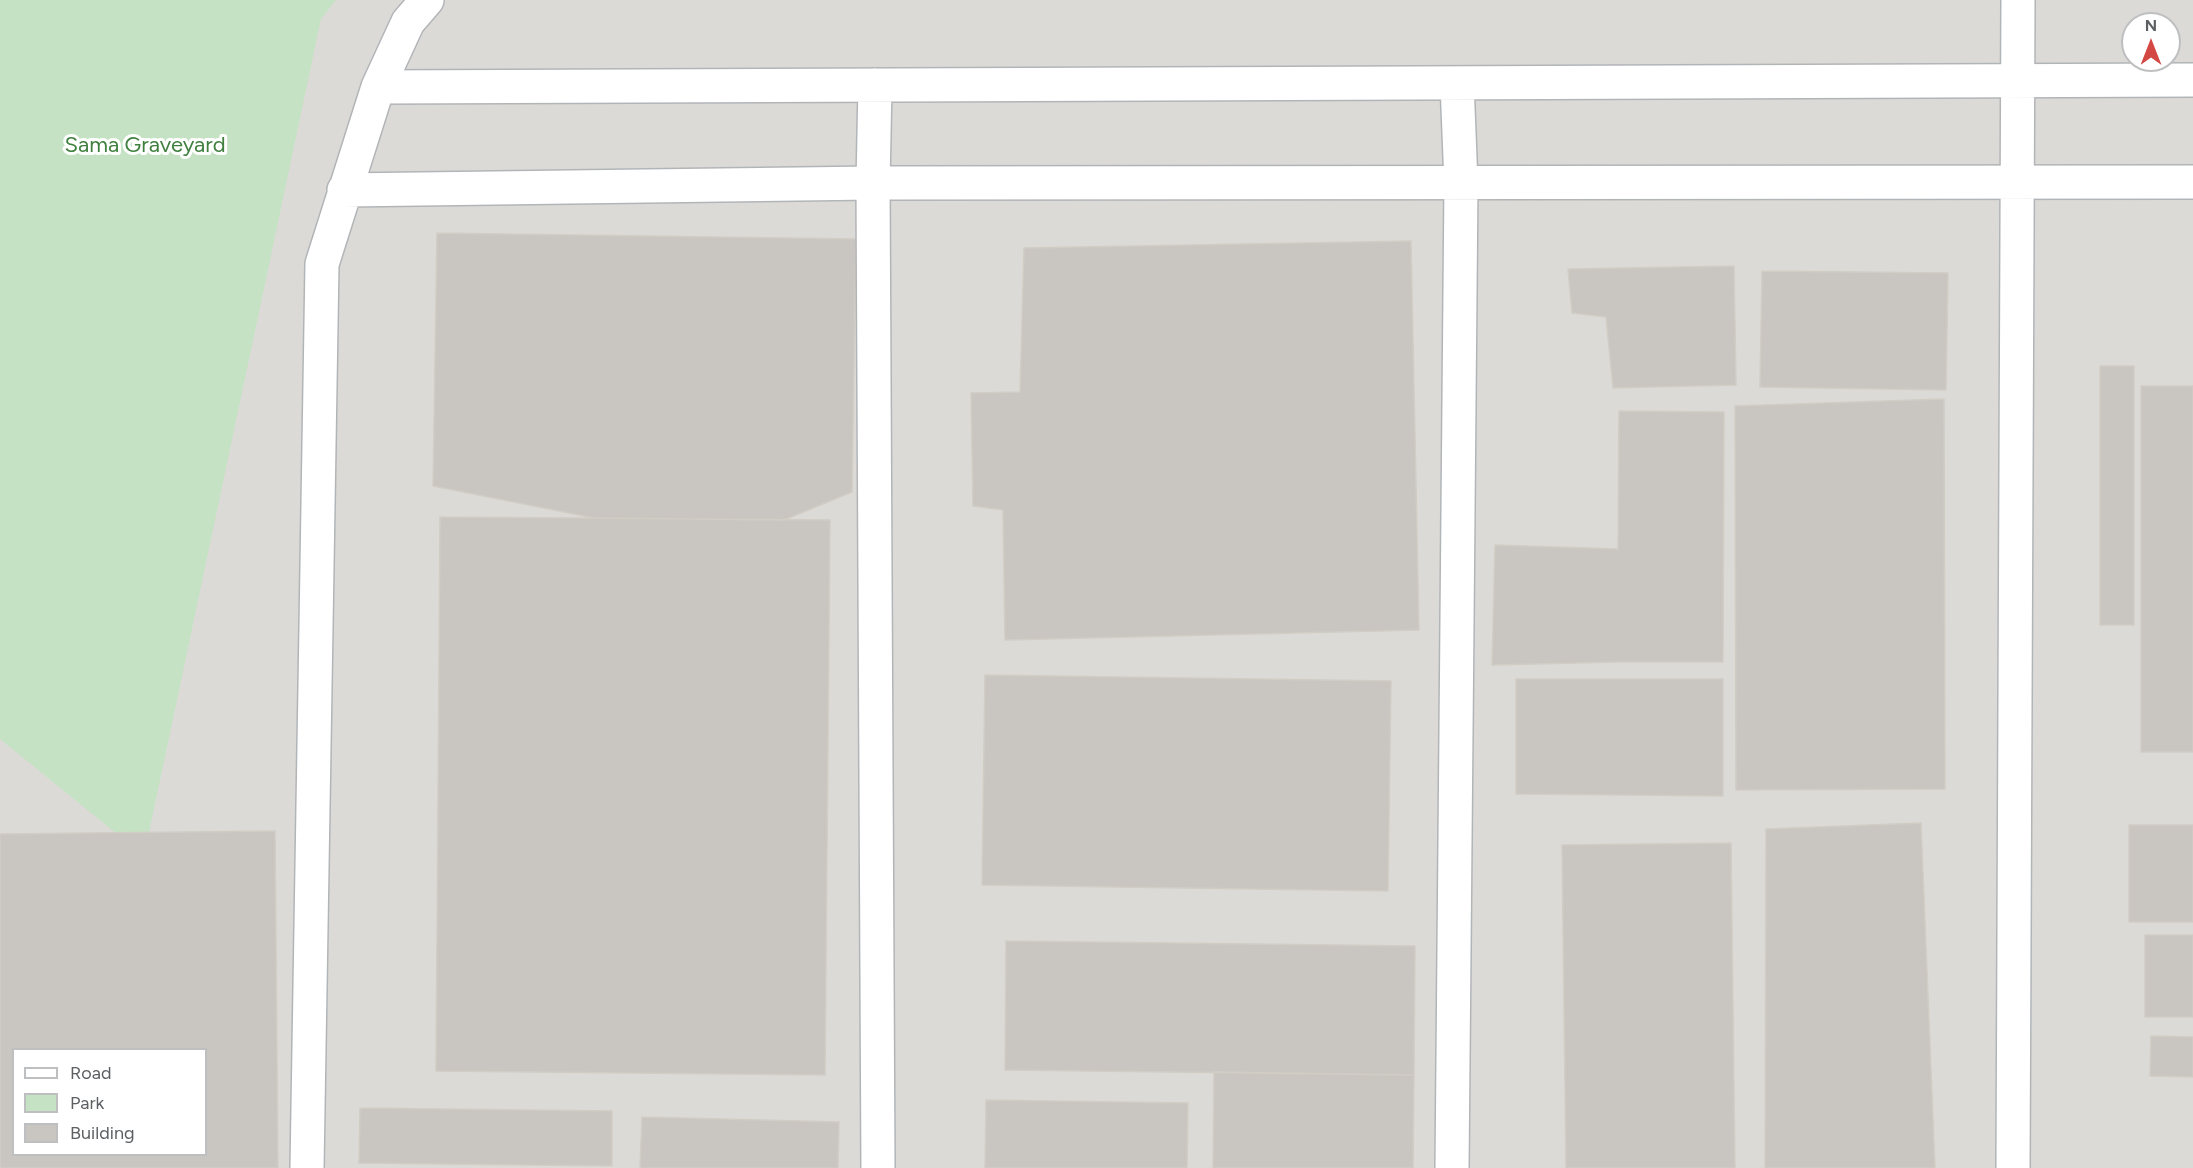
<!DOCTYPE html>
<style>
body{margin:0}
#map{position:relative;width:2193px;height:1168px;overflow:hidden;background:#edebe5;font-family:Figtree,sans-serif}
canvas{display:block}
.legend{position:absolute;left:12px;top:1048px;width:195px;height:108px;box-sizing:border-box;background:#fff;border:2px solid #bebfc1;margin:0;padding:8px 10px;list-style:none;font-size:18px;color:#5d6063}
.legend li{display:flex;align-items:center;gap:12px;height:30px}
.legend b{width:30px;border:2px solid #bebfc1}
.north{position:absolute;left:2121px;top:12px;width:60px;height:60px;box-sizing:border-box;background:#fff;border:2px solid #bebfc1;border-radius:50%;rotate:0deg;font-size:16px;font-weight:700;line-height:24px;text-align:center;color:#5d6063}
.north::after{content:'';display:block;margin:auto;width:21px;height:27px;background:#d44844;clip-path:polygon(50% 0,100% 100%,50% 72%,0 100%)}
</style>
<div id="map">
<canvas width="2193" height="1168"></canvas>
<ul class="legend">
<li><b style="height:8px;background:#fff"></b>Road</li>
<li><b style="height:16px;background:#c6e2c4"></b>Park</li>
<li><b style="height:16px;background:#c9c6c1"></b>Building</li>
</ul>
<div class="north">N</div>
</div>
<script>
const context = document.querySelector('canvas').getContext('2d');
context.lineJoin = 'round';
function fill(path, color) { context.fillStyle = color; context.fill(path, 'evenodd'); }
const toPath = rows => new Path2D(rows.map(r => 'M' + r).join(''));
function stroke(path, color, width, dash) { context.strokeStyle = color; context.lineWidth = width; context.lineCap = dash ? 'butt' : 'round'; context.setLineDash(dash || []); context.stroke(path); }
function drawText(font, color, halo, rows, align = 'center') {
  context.font = font + ' Figtree,sans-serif'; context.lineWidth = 6; context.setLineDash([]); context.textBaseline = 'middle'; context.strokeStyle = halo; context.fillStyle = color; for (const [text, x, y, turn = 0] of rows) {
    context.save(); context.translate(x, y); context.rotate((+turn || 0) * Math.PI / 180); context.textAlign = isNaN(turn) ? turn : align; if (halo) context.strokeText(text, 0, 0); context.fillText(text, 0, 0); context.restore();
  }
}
const industrial = toPath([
 [196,0,2193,0,2193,1168,0,1168,0,632],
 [2133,24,2169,24,2169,60,2133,60],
 [14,1050,206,1050,206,1154,14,1154]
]);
const green = toPath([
 [0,0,336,0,321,19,144,856,0,739]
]);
const building = toPath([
 [437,233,856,239,852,492,784,520,594,518,433,486,437,233],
 [1411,241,1419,630,1005,640,1003,510,973,506,971,393,1020,392,1024,248,1411,241],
 [1734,266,1736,385,1613,388,1606,317,1572,313,1568,269,1734,266],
 [1762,271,1948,273,1946,390,1760,387,1762,271],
 [2100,366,2134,366,2134,625,2100,625,2100,366],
 [2141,386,2193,386,2193,752,2141,752,2141,386],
 [1944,399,1945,789,1736,790,1735,406,1944,399],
 [1619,411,1724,412,1723,662,1618,662,1492,665,1495,545,1618,549,1619,411],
 [440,517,830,520,825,1075,436,1071,440,517],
 [985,675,1391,681,1388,891,982,885,985,675],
 [1516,679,1723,679,1723,796,1516,794,1516,679],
 [1921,823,1935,1168,1765,1168,1766,829,1921,823],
 [2129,825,2193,825,2193,922,2129,922,2129,825],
 [275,831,278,1168,0,1168,0,834,275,831],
 [14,1050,206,1050,206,1154,14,1154,14,1050],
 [1731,843,1735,1168,1566,1168,1562,845,1731,843],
 [2145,935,2193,935,2193,1017,2145,1017,2145,935],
 [1006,941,1415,946,1414,1075,1005,1070,1006,941],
 [2151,1036,2193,1037,2193,1077,2150,1076,2151,1036],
 [1214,1072,1414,1075,1413,1168,1213,1168,1214,1072],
 [986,1100,1188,1103,1187,1168,985,1168,986,1100],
 [360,1108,612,1111,612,1166,359,1163,360,1108],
 [642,1117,839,1122,838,1168,640,1168,642,1117]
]);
const minor = toPath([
 [875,85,873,183,878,1168],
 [378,87,2193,80],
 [344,190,873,183,2193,182],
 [307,1168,322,264,378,87,408,22,427,0],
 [1452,1168,1461,183,1457,83],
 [2013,1168,2018,0]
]);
const parkNames = [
 ["Sama Graveyard",145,146]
];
fill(industrial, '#dcdad7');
fill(green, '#c6e2c4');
fill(building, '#c9c6c1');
stroke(building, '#d1ccc4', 1.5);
stroke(minor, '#b2b5b8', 36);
stroke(minor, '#fff', 33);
drawText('22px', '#40803f', '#fff', parkNames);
</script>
